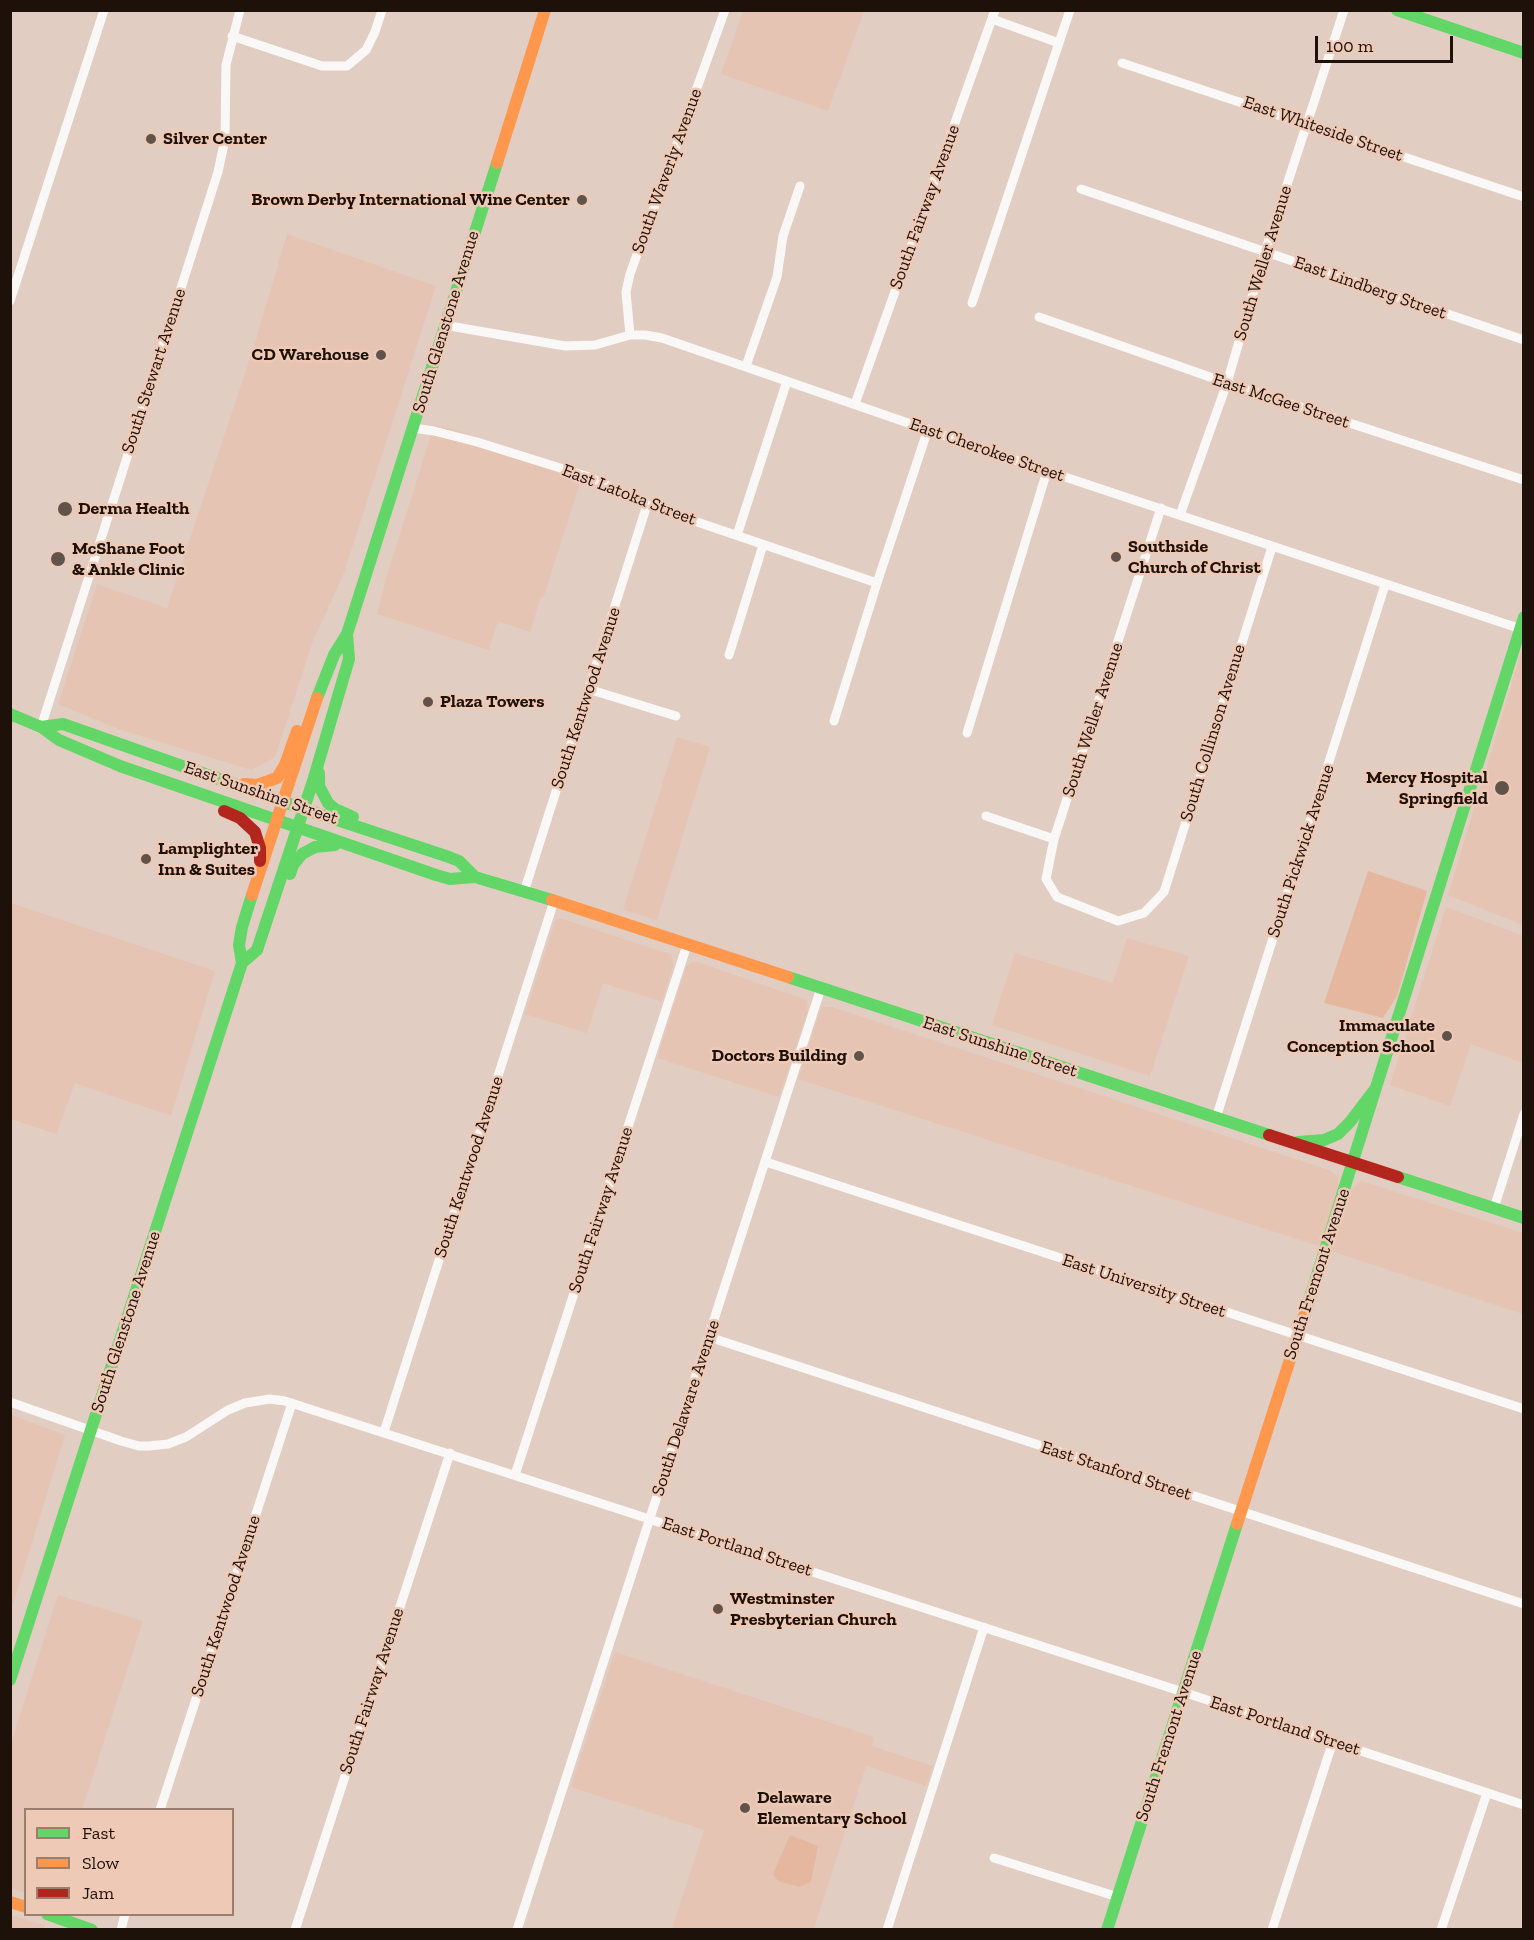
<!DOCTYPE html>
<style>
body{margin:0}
#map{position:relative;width:1534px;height:1940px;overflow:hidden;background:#e1cdc2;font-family:"Zilla Slab",serif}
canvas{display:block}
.frame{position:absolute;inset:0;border:12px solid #1d110a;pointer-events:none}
.legend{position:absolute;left:24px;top:1808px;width:210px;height:108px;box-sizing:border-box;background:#eec9b5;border:2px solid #9a7f71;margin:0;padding:8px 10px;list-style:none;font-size:18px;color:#1d110a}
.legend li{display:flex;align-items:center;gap:12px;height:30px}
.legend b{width:30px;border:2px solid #9a7f71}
.scale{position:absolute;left:1315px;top:36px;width:138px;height:27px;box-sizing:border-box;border:3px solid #1d110a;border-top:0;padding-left:8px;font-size:18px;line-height:21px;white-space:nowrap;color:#1d110a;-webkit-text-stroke:4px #eec9b5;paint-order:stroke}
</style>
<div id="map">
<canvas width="1534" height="1940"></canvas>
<div class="frame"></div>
<ul class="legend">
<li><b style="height:8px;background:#63d668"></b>Fast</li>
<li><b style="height:8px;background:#ff974d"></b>Slow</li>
<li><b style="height:8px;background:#b3261e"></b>Jam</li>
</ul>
<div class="scale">100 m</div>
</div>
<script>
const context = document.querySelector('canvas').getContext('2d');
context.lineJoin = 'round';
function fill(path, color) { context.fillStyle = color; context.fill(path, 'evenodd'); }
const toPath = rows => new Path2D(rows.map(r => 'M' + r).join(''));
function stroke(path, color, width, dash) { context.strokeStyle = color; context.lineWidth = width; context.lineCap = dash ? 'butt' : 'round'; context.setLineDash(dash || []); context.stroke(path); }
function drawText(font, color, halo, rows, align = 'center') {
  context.font = font + ' "Zilla Slab",serif'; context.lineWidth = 5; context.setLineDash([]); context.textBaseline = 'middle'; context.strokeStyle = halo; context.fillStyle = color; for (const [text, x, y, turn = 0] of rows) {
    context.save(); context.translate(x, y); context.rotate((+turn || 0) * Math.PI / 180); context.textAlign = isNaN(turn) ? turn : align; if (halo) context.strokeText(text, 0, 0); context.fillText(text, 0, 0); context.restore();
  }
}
const built = toPath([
 [743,11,864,11,828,111,721,74],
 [287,234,436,286,344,573,313,641,275,757,251,770,118,729,58,704,97,584,167,608,255,343],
 [434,426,448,428,583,473,544,596,541,597,530,632,498,621,489,650,377,614,387,575],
 [1523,646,1523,925,1448,895],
 [677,737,710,747,657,920,623,910],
 [11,903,215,971,171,1116,75,1083,56,1134,11,1119],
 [1446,907,1524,936,1523,1063,1471,1044,1450,1106,1390,1085],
 [556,919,563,919,672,955,673,966,662,1002,603,983,587,1033,525,1014],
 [1127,938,1189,956,1150,1076,992,1025,1015,953,1113,983],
 [697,962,807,1000,808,1010,779,1097,657,1058,686,967,691,963],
 [823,1007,832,1007,1329,1170,1338,1177,1338,1192,1319,1246,798,1079,820,1011],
 [1362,1181,1523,1233,1523,1314,1331,1251,1351,1190,1359,1182],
 [11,1415,65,1435,11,1611,10,1415],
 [58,1595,143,1621,82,1809,26,1810,25,1893,11,1888,11,1743],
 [615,1652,874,1737,872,1746,933,1766,926,1786,866,1766,814,1929,672,1929,704,1830,571,1787],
 [10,1915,45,1925,44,1929,11,1929]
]);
const green = toPath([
 [1368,871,1427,891,1397,996,1383,1018,1324,1003],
 [790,1835,818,1846,811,1882,800,1887,778,1881,773,1874]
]);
const street = toPath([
 [992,19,1059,43],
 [232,36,322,66,347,66,366,50,375,32,382,10],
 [1122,63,1524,197],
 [1081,189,1524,340],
 [10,301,104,10],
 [972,303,1070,10],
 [1039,317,1227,383,1524,480],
 [444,325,565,346,595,345,630,335,645,335,662,338,1047,471,1524,630],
 [630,335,626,292,630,274,725,10],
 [746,366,777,277,783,236,800,186],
 [855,404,995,10],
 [413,428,434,431,477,442,589,477,647,505,877,583],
 [1161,508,1054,839,1046,879,1057,897,1118,921,1144,913,1164,892,1272,547],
 [1180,515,1227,383,1265,252,1344,10],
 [737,535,787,381],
 [729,655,763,545],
 [588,689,676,716],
 [834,721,877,583,928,429],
 [41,727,218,172,225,139,226,65,240,10],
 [967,733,1047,471],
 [986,816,1054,839],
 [524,892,647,505],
 [1216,1118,1385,585],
 [766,1162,1524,1409],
 [1494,1208,1524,1114],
 [709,1337,1524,1604],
 [10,1402,121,1441,139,1446,149,1446,168,1444,186,1437,228,1410,245,1403,270,1399,285,1401,1183,1692,1524,1805],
 [384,1432,554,901],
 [515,1475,687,945],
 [160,1810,292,1403],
 [994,1858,1118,1897],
 [121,1930,125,1914],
 [295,1930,450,1453],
 [517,1930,821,988],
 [887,1930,984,1627],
 [1272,1930,1333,1741],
 [1441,1930,1487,1793]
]);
const fast = toPath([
 [1397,10,1524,53],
 [317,698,334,655,347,634,497,163],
 [10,714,41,727,59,740,120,766,436,875,450,879,475,877,552,900],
 [41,727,63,724,304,809,449,857,459,861,475,877],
 [319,773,319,786,328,803,335,809,353,817],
 [290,874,293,865,302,854,315,847,335,845],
 [242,963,257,950,313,781,349,659,347,634],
 [788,977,1269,1135],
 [1298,1142,1324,1140,1338,1134,1350,1122,1375,1089],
 [1398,1177,1524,1218],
 [1306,1310,1524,617],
 [10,1680,242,963,239,945,242,927,252,895],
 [47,1914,92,1930],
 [1107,1930,1237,1524]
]);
const slow = toPath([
 [497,163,545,10],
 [244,784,257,785,277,778,285,765,297,731],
 [252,895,317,698],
 [552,900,788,977],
 [1237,1524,1306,1310],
 [10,1902,26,1907]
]);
const jam = toPath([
 [224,811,240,818,255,832,260,848,260,861],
 [1269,1135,1398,1177]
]);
const markers = [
 [151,139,6,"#62534a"],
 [582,200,6,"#62534a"],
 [381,355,6,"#62534a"],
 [65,509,8,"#62534a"],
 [1116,557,6,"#62534a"],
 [58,559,8,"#62534a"],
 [428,702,6,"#62534a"],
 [1502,788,8,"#62534a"],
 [146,859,6,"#62534a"],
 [1447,1036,6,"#62534a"],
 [859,1056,6,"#62534a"],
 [718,1609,6,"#62534a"],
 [745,1808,6,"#62534a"]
];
const streetNames = [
 ["East Whiteside Street",1323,129,19],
 ["South Waverly Avenue",667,171,-70],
 ["South Fairway Avenue",925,207,-70],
 ["South Weller Avenue",1263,263,-73],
 ["East Lindberg Street",1370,288,19],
 ["South Glenstone Avenue",446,322,-73],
 ["South Stewart Avenue",154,371,-72],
 ["East McGee Street",1281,401,18],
 ["East Cherokee Street",987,450,19],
 ["East Latoka Street",629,495,21],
 ["South Kentwood Avenue",586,698,-72],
 ["South Weller Avenue",1093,720,-72],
 ["South Collinson Avenue",1213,733,-73],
 ["East Sunshine Street",261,793,19],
 ["South Pickwick Avenue",1301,851,-72],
 ["East Sunshine Street",1000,1047,18],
 ["South Kentwood Avenue",469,1167,-72],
 ["South Fairway Avenue",601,1210,-72],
 ["South Fremont Avenue",1317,1274,-72],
 ["East University Street",1144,1286,18],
 ["South Glenstone Avenue",126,1322,-72],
 ["South Delaware Avenue",686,1408,-72],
 ["East Stanford Street",1116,1471,18],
 ["East Portland Street",737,1547,18],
 ["South Kentwood Avenue",226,1606,-72],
 ["South Fairway Avenue",372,1691,-72],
 ["East Portland Street",1285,1726,18],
 ["South Fremont Avenue",1169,1736,-72]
];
const poiNames = [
 ["Silver Center",163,139],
 ["Brown Derby International Wine Center",570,200,"right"],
 ["CD Warehouse",369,355,"right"],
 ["Derma Health",78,509],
 ["Southside",1128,547],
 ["Church of Christ",1128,568],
 ["McShane Foot",72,549],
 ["& Ankle Clinic",72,570],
 ["Plaza Towers",440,702],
 ["Mercy Hospital",1488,778,"right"],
 ["Springfield",1488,799,"right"],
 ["Lamplighter",158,849],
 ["Inn & Suites",158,870],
 ["Immaculate",1435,1026,"right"],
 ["Conception School",1435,1047,"right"],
 ["Doctors Building",847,1056,"right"],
 ["Westminster",730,1599],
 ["Presbyterian Church",730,1620],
 ["Delaware",757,1798],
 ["Elementary School",757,1819]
];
fill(built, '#e6c4b3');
fill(green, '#e5b79e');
stroke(street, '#faf8f6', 9);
stroke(fast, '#63d668', 12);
stroke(slow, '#ff974d', 12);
stroke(jam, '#b3261e', 12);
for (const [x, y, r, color] of markers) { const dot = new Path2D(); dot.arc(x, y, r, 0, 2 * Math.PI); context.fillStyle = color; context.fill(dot); stroke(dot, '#eec9b5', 2); }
drawText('18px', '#1d110a', '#eec9b5', streetNames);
drawText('bold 18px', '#1d110a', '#eec9b5', poiNames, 'left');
</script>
